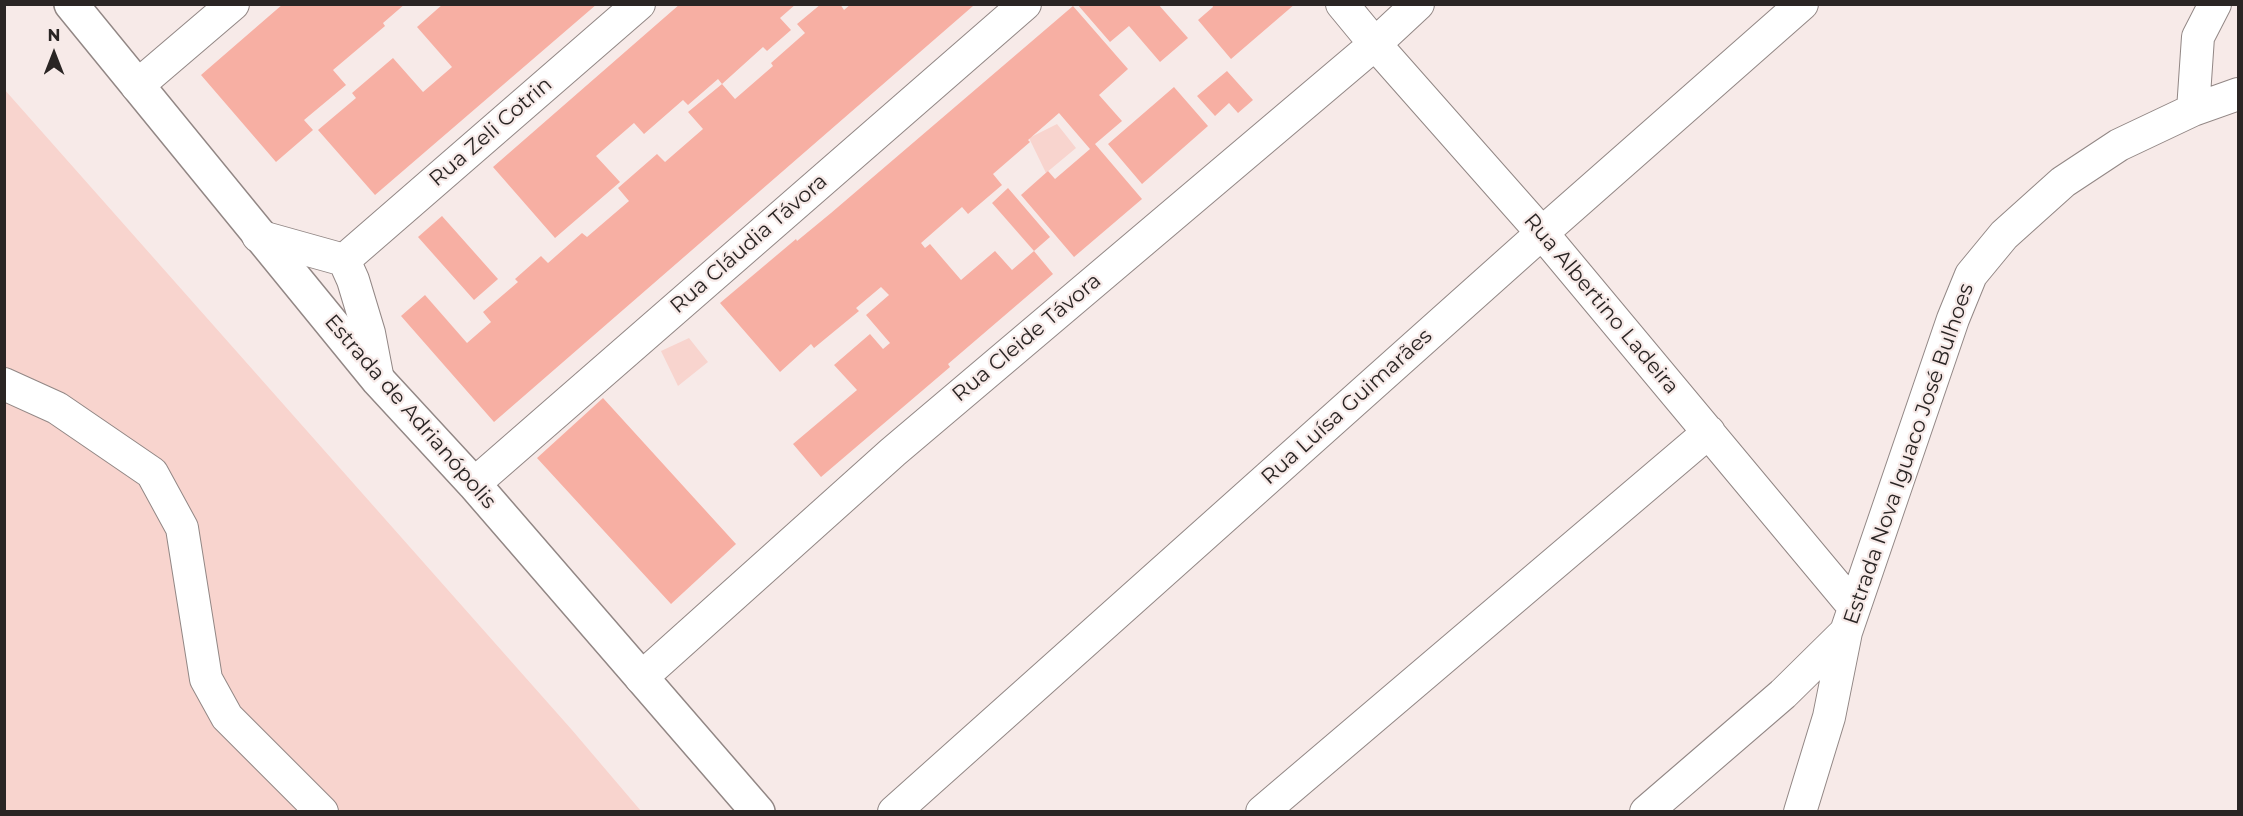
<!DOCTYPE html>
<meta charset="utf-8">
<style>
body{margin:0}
#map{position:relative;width:2243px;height:816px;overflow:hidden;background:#f7eae8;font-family:Montserrat,sans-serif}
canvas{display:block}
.frame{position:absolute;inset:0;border:6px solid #2a2524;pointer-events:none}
.north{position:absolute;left:24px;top:24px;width:60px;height:60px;-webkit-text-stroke:4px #f7eae8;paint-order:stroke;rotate:0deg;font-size:16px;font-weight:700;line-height:24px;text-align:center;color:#2a2524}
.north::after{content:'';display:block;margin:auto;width:21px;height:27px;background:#2a2524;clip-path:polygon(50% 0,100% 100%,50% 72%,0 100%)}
</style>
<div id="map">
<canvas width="2243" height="816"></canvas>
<div class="frame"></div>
<div class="north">N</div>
</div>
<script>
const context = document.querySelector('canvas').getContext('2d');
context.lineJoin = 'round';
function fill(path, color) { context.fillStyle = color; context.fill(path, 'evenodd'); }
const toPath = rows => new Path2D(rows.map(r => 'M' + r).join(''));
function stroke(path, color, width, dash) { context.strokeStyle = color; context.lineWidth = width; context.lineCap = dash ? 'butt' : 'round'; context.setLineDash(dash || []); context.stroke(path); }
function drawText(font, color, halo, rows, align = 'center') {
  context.font = font + ' Montserrat,sans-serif'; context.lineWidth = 4.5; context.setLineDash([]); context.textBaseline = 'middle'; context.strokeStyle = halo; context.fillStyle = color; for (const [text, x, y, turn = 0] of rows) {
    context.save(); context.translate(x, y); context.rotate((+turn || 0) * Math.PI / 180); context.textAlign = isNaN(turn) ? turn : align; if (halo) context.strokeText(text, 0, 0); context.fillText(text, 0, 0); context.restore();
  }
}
const green = toPath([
 [4,89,572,730,641,811,5,811],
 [1057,124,1076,148,1046,173,1029,138],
 [689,338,708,362,678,386,661,351]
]);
const building = toPath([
 [283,4,405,4,383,23,385,26,333,70,346,85,304,120,313,130,276,162,201,75],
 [443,4,597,4,375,195,318,130,356,98,352,93,393,58,423,92,452,67,417,27],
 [680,4,796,4,780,18,791,30,767,51,763,47,722,84,718,79,688,105,683,100,644,134,634,123,596,156,620,182,555,238,493,167],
 [821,4,840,4,844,10,851,4,973,6,494,422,401,316,425,295,467,343,491,322,483,312,518,282,515,279,541,256,548,263,582,233,587,237,629,201,618,188,657,154,665,162,703,129,688,112,722,84,735,99,773,66,771,63,805,33,797,24],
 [1077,4,1158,4,1188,38,1160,62,1129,26,1110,42],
 [1212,4,1295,4,1231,59,1198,20,1213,7],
 [1073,6,1128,69,1099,95,1122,121,1095,144,1142,199,1074,257,1021,195,1048,171,1055,179,1090,149,1059,113,1028,140,1030,142,993,174,1002,185,968,214,962,207,921,243,925,248,930,244,961,280,995,251,1012,270,1034,251,1053,274,948,364,950,367,821,477,793,444,857,390,834,365,870,334,883,349,890,343,866,315,889,295,881,287,856,308,859,311,814,348,811,344,780,372,720,303,796,239,797,241,831,213],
 [1227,71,1253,100,1238,113,1229,103,1215,116,1197,96],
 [1174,87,1208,126,1142,184,1108,144],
 [1008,188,1050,237,1034,251,992,203],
 [442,216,498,279,474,300,418,237],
 [603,398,736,544,671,604,537,458]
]);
const minor = toPath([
 [1342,4,1375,44,1542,233,1854,607],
 [137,86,233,4],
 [2193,110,2198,37,2215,4],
 [258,236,344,260,353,280,369,333,378,380],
 [344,260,639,4],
 [4,384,57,408,152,473,182,528,206,679,227,717,322,812],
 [474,484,1025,4],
 [641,678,893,452,1375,44,1418,4],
 [894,812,1542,233,1802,4],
 [1262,812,1709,432],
 [1646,812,1783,694,1846,632],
 [1800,812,1829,717,1846,632,1953,319,1971,275,2004,235,2063,182,2119,145,2193,110,2238,94]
]);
const major = toPath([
 [71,4,378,380,474,484,758,812]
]);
const streetNames = [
 ["Rua Zeli Cotrin",491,132,-41],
 ["Rua Cláudia Távora",749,244,-41],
 ["Rua Albertino Ladeira",1601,304,50],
 ["Rua Cleide Távora",1027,338,-40],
 ["Rua Luísa Guimarães",1347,407,-42],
 ["Estrada de Adrianópolis",410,412,49],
 ["Estrada Nova Iguaco José Bulhoes",1909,454,-71]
];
fill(green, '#f8d4ce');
fill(building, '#f7afa3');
stroke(minor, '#928785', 34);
stroke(major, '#928785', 36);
stroke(minor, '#fff', 32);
stroke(major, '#fff', 33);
drawText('21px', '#2a2524', '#f7eae8', streetNames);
</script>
